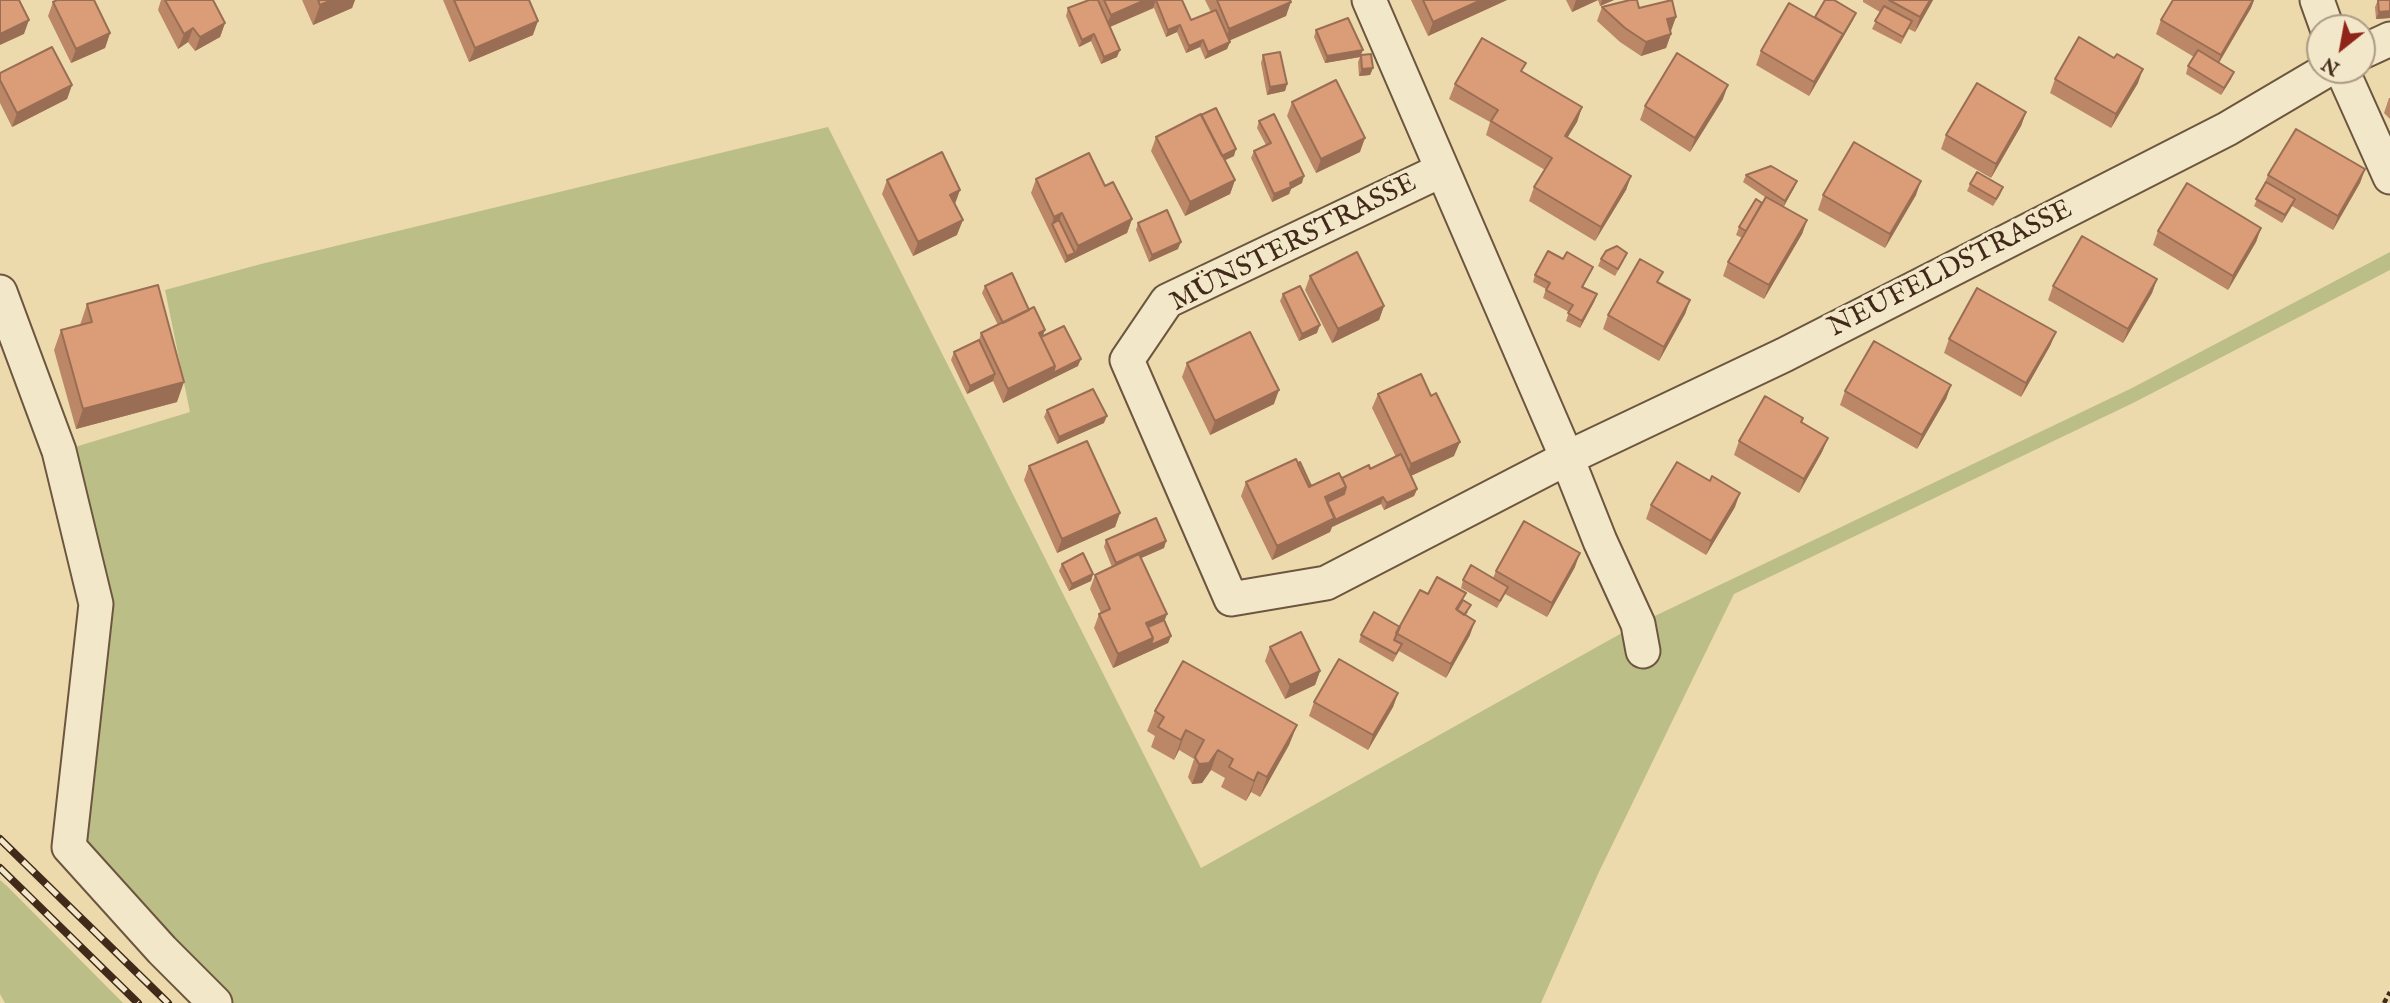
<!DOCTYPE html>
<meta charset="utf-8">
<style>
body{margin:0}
#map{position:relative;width:2390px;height:1003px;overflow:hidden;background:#ecdaad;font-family:"IM FELL English",serif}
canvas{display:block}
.north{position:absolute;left:2306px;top:14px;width:70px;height:70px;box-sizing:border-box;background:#f3e7ca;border:2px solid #ac9b84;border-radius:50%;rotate:211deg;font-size:19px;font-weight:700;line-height:28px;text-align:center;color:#412a1a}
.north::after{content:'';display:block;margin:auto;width:24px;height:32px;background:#8f2418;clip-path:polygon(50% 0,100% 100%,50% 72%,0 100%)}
</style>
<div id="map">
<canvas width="2390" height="1003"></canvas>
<div class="north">N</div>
</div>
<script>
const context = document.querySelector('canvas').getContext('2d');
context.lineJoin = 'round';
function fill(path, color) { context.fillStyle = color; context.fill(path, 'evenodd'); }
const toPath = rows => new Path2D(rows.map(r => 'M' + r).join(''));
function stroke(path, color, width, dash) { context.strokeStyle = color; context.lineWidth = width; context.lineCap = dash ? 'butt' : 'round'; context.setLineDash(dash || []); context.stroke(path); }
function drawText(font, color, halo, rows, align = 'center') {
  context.font = font + ' "IM FELL English",serif'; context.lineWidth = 7; context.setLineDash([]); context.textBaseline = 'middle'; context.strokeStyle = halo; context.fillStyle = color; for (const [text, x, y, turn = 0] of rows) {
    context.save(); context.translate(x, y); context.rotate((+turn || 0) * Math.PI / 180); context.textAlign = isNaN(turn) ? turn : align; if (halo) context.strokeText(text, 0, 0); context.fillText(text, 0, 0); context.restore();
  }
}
const green = toPath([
 [828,127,1201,868,1638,624,2132,388,2390,252,2390,270,2133,403,1734,594,1598,874,1541,1003,223,1003,74,844,100,600,65,450,190,412,165,290,261,264],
 [0,880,7,886,123,1003,5,1003,0,994]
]);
const path = toPath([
 [2384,1003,2390,992]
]);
const minor = toPath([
 [1369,0,1567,458,1600,541,1638,624,1643,651],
 [2317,0,2327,28],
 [2362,52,2390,39],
 [2342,70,2390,177],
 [1442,170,1167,301,1127,360,1231,599,1326,583,1567,458,1784,355,2227,129,2327,70],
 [0,292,59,451,96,604,69,847,162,950,215,1003]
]);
const rail = toPath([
 [0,839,168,1003],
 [0,868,138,1003]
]);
const wall = toPath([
 [161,0,213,0,225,23,220,37,195,51,188,42,178,49,158,10],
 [302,0,355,0,352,8,313,25],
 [443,0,529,0,533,35,469,62],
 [1089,0,1182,0,1191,20,1211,12,1205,0,1290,0,1286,16,1229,40,1230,42,1227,49,1205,59,1200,47,1186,53,1177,32,1166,37,1154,8,1110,27,1117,57,1101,64,1091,41,1079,47,1066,16,1068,8],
 [1411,0,1507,0,1428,36],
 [1566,0,1614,0,1600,6,1598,0,1572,12],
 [1863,0,1933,0,1915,32,1909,29,1901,44,1872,29,1880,12,1863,2],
 [2173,0,2254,0,2251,8,2219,63,2231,79,2221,95,2186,74,2188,66,2194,57,2156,34,2161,20],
 [2378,0,2390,0,2390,18,2376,19,2375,7],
 [53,2,110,33,105,48,71,63,48,16],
 [1602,7,1639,8,1676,17,1670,31,1671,34,1666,48,1641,56,1620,42,1597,21],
 [1815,17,1853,20,1809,96,1756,65,1761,51],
 [1316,30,1361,55,1373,68,1370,75,1359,76,1358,62,1360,57,1325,63,1314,37],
 [1263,55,1287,84,1285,91,1267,95,1261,63],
 [2114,58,2138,83,2111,128,2050,93,2055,79],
 [1522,72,1582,107,1577,122,1567,137,1631,176,1626,190,1595,241,1529,201,1534,187,1545,170,1486,135,1490,122,1449,99,1455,84],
 [0,73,72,85,67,99,12,127,0,103],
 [2389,98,2390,98,2390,119,2384,113],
 [1723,99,1690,152,1640,120,1645,106],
 [1292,102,1360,152,1316,173,1287,116],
 [2026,112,2021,126,1991,178,1941,149,1946,135],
 [1259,121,1302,183,1291,189,1289,194,1272,202,1251,158,1254,151,1266,145,1257,128],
 [1156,137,1234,156,1225,160,1235,180,1230,194,1185,216,1151,151],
 [2365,169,2360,183,2333,230,2292,206,2282,223,2254,206,2268,175],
 [1746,175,1797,181,1794,188,1783,207,1807,220,1802,234,1764,299,1723,276,1728,262,1742,238,1736,235,1739,227,1762,203,1765,197,1743,182],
 [1036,179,1105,186,1132,219,1127,233,1065,263,1031,193],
 [887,180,960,190,954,204,957,235,913,256,882,194],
 [1970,184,2003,187,2000,195,1993,206,1967,191],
 [1823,195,1916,195,1885,248,1818,210],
 [1138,223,1178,249,1149,262,1136,230],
 [2261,228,2256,242,2228,290,2153,245,2158,231],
 [1563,259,1593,267,1583,287,1597,294,1594,302,1580,328,1566,321,1569,312,1543,298,1546,289,1533,282,1535,275],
 [1601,259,1624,260,1615,276,1598,266],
 [1310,276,1384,306,1379,320,1332,343,1305,290],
 [2157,279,2152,293,2123,343,2048,300,2053,286],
 [1659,283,1690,300,1685,314,1659,361,1603,329,1608,315],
 [985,286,1029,310,1045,330,1042,336,1078,366,1003,403,993,381,967,394,951,360,954,352,979,340,981,333,998,325,982,293],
 [1283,294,1317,333,1299,341,1280,301],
 [87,304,177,402,76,429,54,350,61,330,80,325],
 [2056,332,2050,346,2021,397,1944,353,1949,339],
 [1187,363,1274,404,1210,435,1182,377],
 [1951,385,1946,399,1917,449,1840,405,1845,391],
 [1378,394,1454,456,1411,476,1417,489,1414,496,1384,510,1381,504,1332,527,1330,532,1272,560,1241,496,1246,482,1311,486,1370,469,1396,457,1372,408],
 [1047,410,1104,423,1057,444,1044,417],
 [1803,418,1802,423,1828,438,1822,452,1799,493,1734,455,1739,441],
 [1029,466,1120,513,1115,527,1057,553,1024,480],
 [1651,505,1735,507,1706,555,1646,519],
 [1106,540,1166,541,1164,548,1141,558,1171,636,1168,643,1113,668,1094,628,1099,614,1101,613,1090,589,1095,575,1112,567,1104,547],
 [1062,564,1093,574,1091,581,1069,591,1059,571],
 [1575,567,1547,617,1505,594,1497,608,1461,588,1463,580,1493,578,1496,571],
 [1428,594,1463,600,1468,612,1466,615,1470,635,1446,678,1399,651,1393,662,1359,642,1361,635,1400,627],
 [1270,647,1320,671,1315,685,1285,699,1265,661],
 [1398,693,1393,707,1368,750,1309,716,1314,702],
 [1155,711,1297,725,1289,745,1260,797,1251,792,1246,801,1221,787,1225,778,1211,770,1202,783,1192,784,1188,777,1194,759,1179,750,1174,760,1151,747,1155,736,1147,731]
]);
const shadedWall = toPath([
 [332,0,355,0,352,8,313,25,320,5],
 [1145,0,1156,0,1153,8,1105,29,1111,15],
 [1481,0,1507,0,1428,36,1433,22],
 [1576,0,1598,0,1572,12],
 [1602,0,1614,0,1600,6],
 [1930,0,1933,0,1915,32,1920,17],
 [2253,0,2254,0,2251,8,2215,69,2221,55],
 [1291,2,1286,16,1224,43,1229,29],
 [2390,11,2390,18,2376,19,2379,12],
 [1856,13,1853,20,1809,96,1814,82],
 [1676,17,1671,31,1662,33,1667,19],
 [29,20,24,34,0,45,0,34],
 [538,21,533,35,469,62,475,48],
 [225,23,220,37,195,51,200,37],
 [1180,25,1177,32,1166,37,1168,30],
 [193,28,188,42,178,49,184,34],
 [110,33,105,48,71,63,76,49],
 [1094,34,1091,41,1079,47,1082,40],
 [1671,34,1666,48,1641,56,1646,42],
 [1203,40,1200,47,1186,53,1189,46],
 [1230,42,1227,49,1205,59,1208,52],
 [1120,50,1117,57,1101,64,1104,57],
 [1363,50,1360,57,1325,63,1327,56],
 [1373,68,1370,75,1359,76,1362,69],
 [2143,69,2138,83,2111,128,2116,114],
 [2234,72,2231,79,2221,95,2224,88],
 [1287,84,1285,91,1267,95,1270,87],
 [72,85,67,99,12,127,17,113],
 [1728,85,1723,99,1690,152,1695,138],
 [1582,107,1577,122,1560,150,1565,136],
 [2026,112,2021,126,1991,178,1996,164],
 [1365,138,1360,152,1316,173,1321,159],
 [1236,149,1234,156,1215,165,1217,158],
 [2365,169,2360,183,2333,230,2338,216],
 [1304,176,1302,183,1291,189,1289,194,1272,202,1274,194,1290,183],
 [1631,176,1626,190,1595,241,1601,227],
 [1235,180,1230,194,1185,216,1190,202],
 [1797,181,1794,188,1783,208,1785,201],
 [1921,181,1916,195,1885,248,1890,234],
 [960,190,955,204,945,209,950,195],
 [2295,199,2292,206,2282,223,2285,215],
 [1062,213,1057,227,1052,224,1054,217],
 [1132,219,1127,233,1065,263,1067,256,1075,253,1078,246],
 [963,220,957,235,913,256,918,242],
 [1807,220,1802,234,1764,299,1769,285],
 [2261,228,2256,242,2228,290,2233,276],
 [1181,242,1178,249,1149,262,1152,255],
 [2157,279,2152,293,2123,343,2128,329],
 [1597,294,1594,302,1580,328,1582,321],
 [1690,300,1685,314,1659,361,1664,347],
 [1384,306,1379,320,1332,343,1338,329],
 [1320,325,1317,333,1299,341,1302,334],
 [1045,330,1040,344,1039,333],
 [2056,332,2050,346,2021,397,2026,383],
 [1081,359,1078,366,1003,403,1008,389,1055,366],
 [995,374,993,381,967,394,970,386],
 [184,382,177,402,76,429,83,409],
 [1951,385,1946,399,1917,449,1922,435],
 [1279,390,1274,404,1210,435,1215,421],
 [1107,416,1104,423,1057,444,1059,437],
 [1828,438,1822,452,1799,493,1804,479],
 [1460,442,1454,456,1406,478,1411,464],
 [1346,487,1341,501,1322,504,1325,497],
 [1417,489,1414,496,1384,510,1387,503],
 [1740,493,1735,507,1706,555,1711,541],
 [1383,497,1381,504,1332,527,1330,532,1272,560,1277,546],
 [1120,513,1115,527,1057,553,1062,539],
 [1166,541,1164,548,1114,570,1116,563],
 [1580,553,1575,567,1547,617,1552,603],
 [1093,574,1091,581,1069,591,1072,584],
 [1167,614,1162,628,1146,634,1146,623],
 [1475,621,1470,635,1446,678,1451,664],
 [1171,636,1168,643,1113,668,1118,654,1153,638],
 [1320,671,1315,685,1285,699,1290,685],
 [1398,693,1393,707,1368,750,1373,735],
 [1297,725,1289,745,1260,797,1267,777],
 [1186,730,1179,750,1174,760,1181,740],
 [1218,750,1211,770,1202,783,1192,784,1199,764],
 [1258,772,1251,792,1246,801,1254,781]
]);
const building = toPath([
 [0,0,19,0,29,20,0,34,0,0],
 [57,0,94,0,110,33,76,49,53,2,57,0],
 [165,0,213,0,225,23,200,37,193,28,184,34,165,0],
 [318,0,332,0,320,5,318,0],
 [454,0,529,0,538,21,475,48,454,0],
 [1089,0,1098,0,1120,50,1104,57,1094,34,1082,40,1068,8,1089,0],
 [1104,0,1145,0,1111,15,1104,0],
 [1156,0,1182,0,1191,20,1216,10,1230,42,1208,52,1203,40,1189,46,1180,25,1168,30,1156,0],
 [1217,0,1290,0,1291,2,1229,29,1217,0],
 [1423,0,1481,0,1433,22,1423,0],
 [1630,0,1637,0,1639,8,1672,0,1676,17,1667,19,1671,34,1646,42,1625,28,1602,7,1630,0],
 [1825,0,1834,0,1856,13,1840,40,1843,34,1815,17,1825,0],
 [1889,0,1930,0,1920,17,1889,0],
 [2173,0,2253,0,2221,55,2161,20,2173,0],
 [2378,0,2390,0,2390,11,2379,12,2378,0],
 [1789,3,1843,34,1814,82,1761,51,1789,3],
 [1884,6,1912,21,1903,37,1875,21,1884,6],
 [1348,18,1363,50,1327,56,1316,30,1348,18],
 [2079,37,2114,58,2117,54,2143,69,2116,114,2055,79,2079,37],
 [1482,38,1526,63,1521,71,1582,107,1565,136,1631,176,1601,227,1534,187,1552,158,1491,121,1498,110,1455,84,1482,38],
 [52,47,72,85,17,113,0,80,0,73,52,47],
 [2198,50,2234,72,2224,88,2188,66,2198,50],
 [1280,52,1287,84,1270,87,1263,55,1280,52],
 [1677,53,1728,85,1695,138,1645,106,1677,53],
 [1371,54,1373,68,1362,69,1361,55,1371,54],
 [1336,80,1365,138,1321,159,1292,102,1336,80],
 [1977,83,2026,112,1996,164,1946,135,1977,83],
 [1216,108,1236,149,1222,156,1201,115,1216,108],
 [1201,114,1235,180,1190,202,1156,137,1201,114],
 [1274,114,1304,176,1290,183,1291,187,1274,194,1254,151,1271,143,1259,121,1274,114],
 [2296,129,2365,169,2338,216,2268,175,2296,129],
 [1854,142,1921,181,1890,234,1823,195,1854,142],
 [942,152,960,190,950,195,963,220,918,242,887,180,942,152],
 [1089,153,1105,186,1113,182,1132,219,1078,246,1062,213,1054,217,1036,179,1089,153],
 [1771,166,1797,181,1785,201,1746,175,1771,166],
 [1977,172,2003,187,1996,199,1970,184,1977,172],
 [2266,182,2295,199,2285,215,2256,199,2266,182],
 [2187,183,2261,228,2233,276,2158,231,2187,183],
 [1766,197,1807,220,1769,285,1728,262,1766,197],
 [1756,199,1762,203,1746,231,1739,227,1756,199],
 [1167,210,1181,242,1152,255,1138,223,1167,210],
 [1059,220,1075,253,1067,256,1052,224,1059,220],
 [2082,236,2157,279,2128,329,2053,286,2082,236],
 [1617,246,1627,253,1618,269,1601,259,1606,251,1617,246],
 [1548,251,1563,259,1567,252,1593,267,1582,287,1597,294,1582,321,1568,313,1573,305,1546,290,1550,283,1535,275,1548,251],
 [1357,252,1384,306,1338,329,1310,276,1357,252],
 [1640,259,1663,272,1657,282,1690,300,1664,347,1608,315,1640,259],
 [1012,273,1029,310,1003,323,985,286,1012,273],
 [158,285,184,382,83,409,61,330,92,322,87,304,158,285],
 [1300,286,1320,325,1302,334,1283,294,1300,286],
 [1977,288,2056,332,2026,383,1949,339,1977,288],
 [1034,307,1045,330,1039,333,1055,366,1008,389,981,333,1034,307],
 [1064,326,1081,359,1053,373,1055,366,1041,337,1064,326],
 [1250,332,1279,390,1215,421,1187,363,1250,332],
 [979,340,995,374,970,386,954,352,979,340],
 [1874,341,1951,385,1922,435,1845,391,1874,341],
 [1421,374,1431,396,1436,393,1460,442,1411,464,1378,394,1421,374],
 [1093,389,1107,416,1059,437,1047,410,1093,389],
 [1765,396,1803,418,1801,422,1828,438,1804,479,1739,441,1765,396],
 [1087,441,1120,513,1062,539,1029,466,1087,441],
 [1401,454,1417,489,1387,503,1383,497,1335,520,1327,502,1344,494,1346,487,1342,478,1369,465,1370,469,1401,454],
 [1296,459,1309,487,1339,473,1346,487,1325,497,1335,518,1277,546,1246,482,1296,459],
 [1300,462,1311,486,1309,487,1298,464,1300,462],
 [1677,462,1710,481,1712,476,1740,493,1711,541,1651,505,1677,462],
 [1156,518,1166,541,1116,563,1106,540,1156,518],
 [1524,521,1580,553,1552,603,1496,571,1524,521],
 [1083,553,1093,574,1072,584,1062,564,1083,553],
 [1139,554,1167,614,1146,623,1153,638,1118,654,1099,614,1110,609,1095,575,1139,554],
 [1471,565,1508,587,1500,601,1463,580,1471,565],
 [1437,577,1466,593,1456,609,1475,621,1451,664,1396,633,1420,590,1428,594,1437,577],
 [1463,600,1471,605,1464,615,1457,610,1463,600],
 [1374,612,1400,627,1394,640,1402,644,1396,654,1361,635,1374,612],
 [1164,620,1171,636,1151,645,1153,638,1148,627,1164,620],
 [1301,632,1320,671,1290,685,1270,647,1301,632],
 [1339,659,1398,693,1373,735,1314,702,1339,659],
 [1183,661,1297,725,1267,777,1258,772,1254,781,1229,767,1233,759,1218,750,1209,763,1199,764,1195,757,1204,740,1186,730,1181,740,1158,727,1164,717,1155,711,1183,661]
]);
const streetNames = [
 ["MÜNSTERSTRASSE",1294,244,-27],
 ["NEUFELDSTRASSE",1951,270,-27]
];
fill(green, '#bcbe87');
stroke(minor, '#6c563f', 37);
stroke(path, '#412a1a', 4.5, [5, 3.5]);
stroke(minor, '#f3e7ca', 33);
stroke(rail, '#412a1a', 8);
stroke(rail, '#f3e7ca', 5, [16]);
fill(wall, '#bb8767');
fill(shadedWall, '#996e54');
fill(building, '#da9d78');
stroke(building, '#996e54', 2);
drawText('28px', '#412a1a', '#f3e7ca', streetNames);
</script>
